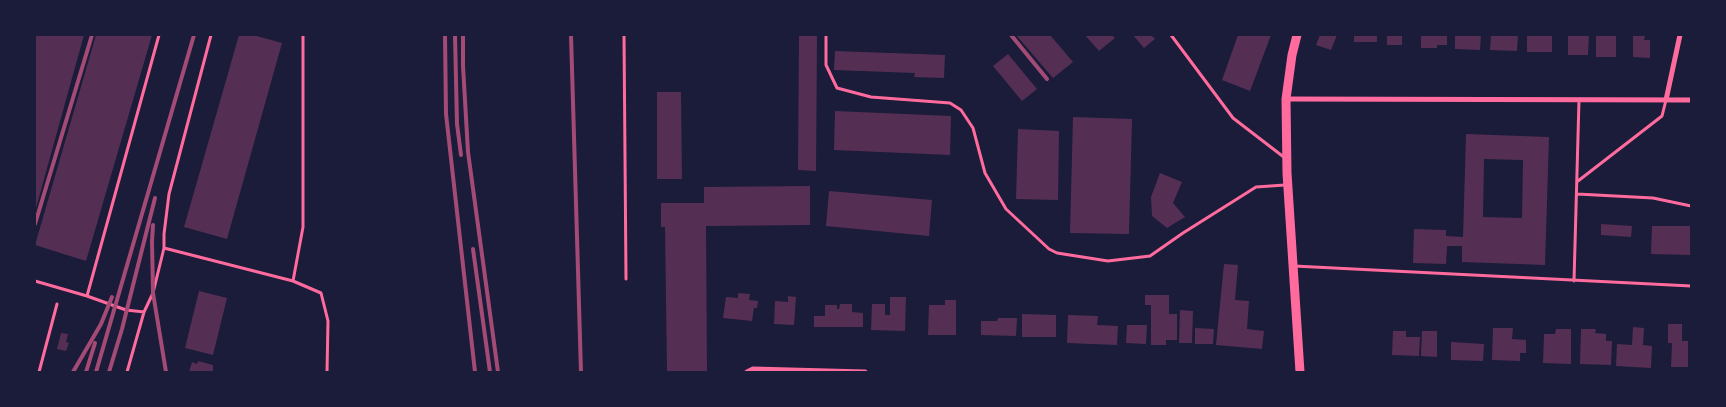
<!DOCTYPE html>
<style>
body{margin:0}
#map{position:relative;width:1726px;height:407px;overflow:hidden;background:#1b1b3a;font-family:"Source Serif 4",serif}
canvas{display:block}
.frame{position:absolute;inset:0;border:36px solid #1b1b3a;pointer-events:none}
</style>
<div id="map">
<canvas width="1726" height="407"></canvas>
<div class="frame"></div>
</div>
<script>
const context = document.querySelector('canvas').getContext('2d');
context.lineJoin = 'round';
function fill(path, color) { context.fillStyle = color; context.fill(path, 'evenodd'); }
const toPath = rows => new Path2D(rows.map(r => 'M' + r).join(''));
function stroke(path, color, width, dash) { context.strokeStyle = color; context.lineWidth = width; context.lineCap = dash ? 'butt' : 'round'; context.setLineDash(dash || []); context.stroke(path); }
const building = toPath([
 [35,35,84,35,36,208,35,207],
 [96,35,152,35,86,261,35,245],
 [239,35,253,35,282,43,227,239,184,227],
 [799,35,817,35,816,171,798,170],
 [1016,35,1050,35,1073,62,1053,78],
 [1085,35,1112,35,1115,38,1099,51],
 [1133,35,1151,35,1155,39,1144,48],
 [1238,35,1271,35,1250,91,1222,80],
 [1320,35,1337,35,1331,50,1316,45],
 [1354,35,1377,35,1377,42,1354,42],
 [1387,35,1402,35,1402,45,1387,45],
 [1421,35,1447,35,1447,45,1437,45,1437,48,1421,48],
 [1455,35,1481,35,1480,50,1455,49],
 [1491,35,1518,35,1517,51,1490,50],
 [1527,35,1552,35,1552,52,1527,52],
 [1568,35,1589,35,1588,55,1568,55],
 [1633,35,1645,35,1644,40,1650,40,1650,58,1633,57],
 [1596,36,1616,36,1616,57,1596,57],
 [835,51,945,55,944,78,914,77,915,73,834,70],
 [1008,54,1037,89,1022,101,993,66],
 [657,92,681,92,682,179,657,179],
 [835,111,951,116,950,155,834,150],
 [1073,117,1132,119,1129,234,1070,233],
 [1018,129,1059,131,1058,200,1016,199],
 [1466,134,1549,137,1545,265,1462,262,1462,246,1447,246,1446,264,1413,263,1414,229,1446,230,1446,236,1463,237],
 [1484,159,1523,160,1522,218,1483,217],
 [1160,173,1182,182,1173,203,1185,217,1167,228,1152,216,1151,197],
 [810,186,810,225,706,226,707,372,667,372,665,227,661,227,661,203,704,203,704,187],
 [829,191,932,200,929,236,826,226],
 [1601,224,1632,226,1631,237,1601,235],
 [1652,226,1691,226,1691,255,1651,254],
 [1224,264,1238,265,1235,300,1249,301,1247,329,1264,331,1262,349,1216,345],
 [199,291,227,298,213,355,185,348],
 [738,293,750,294,749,300,758,301,757,308,754,308,752,321,723,318,726,297,738,298],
 [1145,295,1169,295,1169,314,1177,314,1177,340,1166,340,1166,345,1151,345,1151,305,1145,305],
 [788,296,796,297,794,325,774,324,775,301,788,302],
 [890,297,906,297,905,331,871,330,872,304,885,304,885,315,890,315],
 [945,300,956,300,956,335,928,335,929,305,945,305],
 [840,304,852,304,852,312,863,313,863,327,814,327,814,316,825,316,825,305,837,305,837,309,839,309],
 [1180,310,1193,311,1192,343,1179,343],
 [1022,314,1056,315,1056,337,1022,337],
 [1068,315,1098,316,1097,325,1118,326,1117,345,1067,343],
 [998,318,1017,318,1016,336,981,335,981,321,997,321],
 [1668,324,1682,324,1682,341,1688,341,1688,367,1671,367,1672,343,1668,343],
 [1127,325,1147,325,1146,344,1126,343],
 [1633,327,1644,328,1643,345,1652,346,1651,368,1616,366,1617,344,1632,345],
 [1195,328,1214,329,1213,344,1195,344],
 [1493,328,1513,328,1512,339,1526,340,1526,353,1520,353,1520,361,1492,360],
 [1556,329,1571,329,1571,364,1543,363,1544,334,1555,334],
 [1581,329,1596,329,1595,333,1606,334,1606,341,1612,341,1611,365,1580,364],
 [1393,331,1406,331,1406,337,1420,337,1419,356,1392,355],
 [1422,331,1437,331,1437,357,1421,356],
 [61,333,68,334,66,342,69,343,66,351,57,349],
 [1451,342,1484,344,1483,361,1451,360],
 [198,361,213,365,213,372,189,372,192,362,197,364]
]);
const service = toPath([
 [624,35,626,279],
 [826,35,826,65,837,88,871,97,950,103,961,110,973,128,985,173,1006,209,1049,249,1057,253,1108,261,1150,256,1183,233,1256,187,1285,185],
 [1171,35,1233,118,1285,158],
 [1578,181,1662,116,1666,100],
 [1577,194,1653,198,1691,206],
 [164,248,293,281,321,293,328,321,327,372],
 [1294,266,1691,286],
 [35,281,87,296,126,310,144,312],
 [293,281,303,227,303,35],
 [1574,281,1579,100],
 [87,296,159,35],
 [39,372,57,304],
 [127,372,144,312,153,293,164,248,164,234,169,194,211,35]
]);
const minor = toPath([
 [1286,99,1691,100],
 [1666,100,1680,35],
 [747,372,753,369,865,372]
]);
const secondary = toPath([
 [1297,35,1292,55,1286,99,1287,173,1300,372]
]);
const rail = toPath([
 [445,35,446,114,475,372],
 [455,35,457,124,461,155],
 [463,35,463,66,468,152,498,372],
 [571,35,581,372],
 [1011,35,1047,79],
 [35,224,92,35],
 [153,225,152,241,153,293,166,372],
 [473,249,490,372],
 [73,372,101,324,112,297],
 [86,372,95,343],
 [96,372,194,35],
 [109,372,122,329,155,198]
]);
fill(building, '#542f53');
stroke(service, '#ff6b9d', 3);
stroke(minor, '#ff6b9d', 5);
stroke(secondary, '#ff6b9d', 9);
stroke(rail, '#a44b75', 4);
</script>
